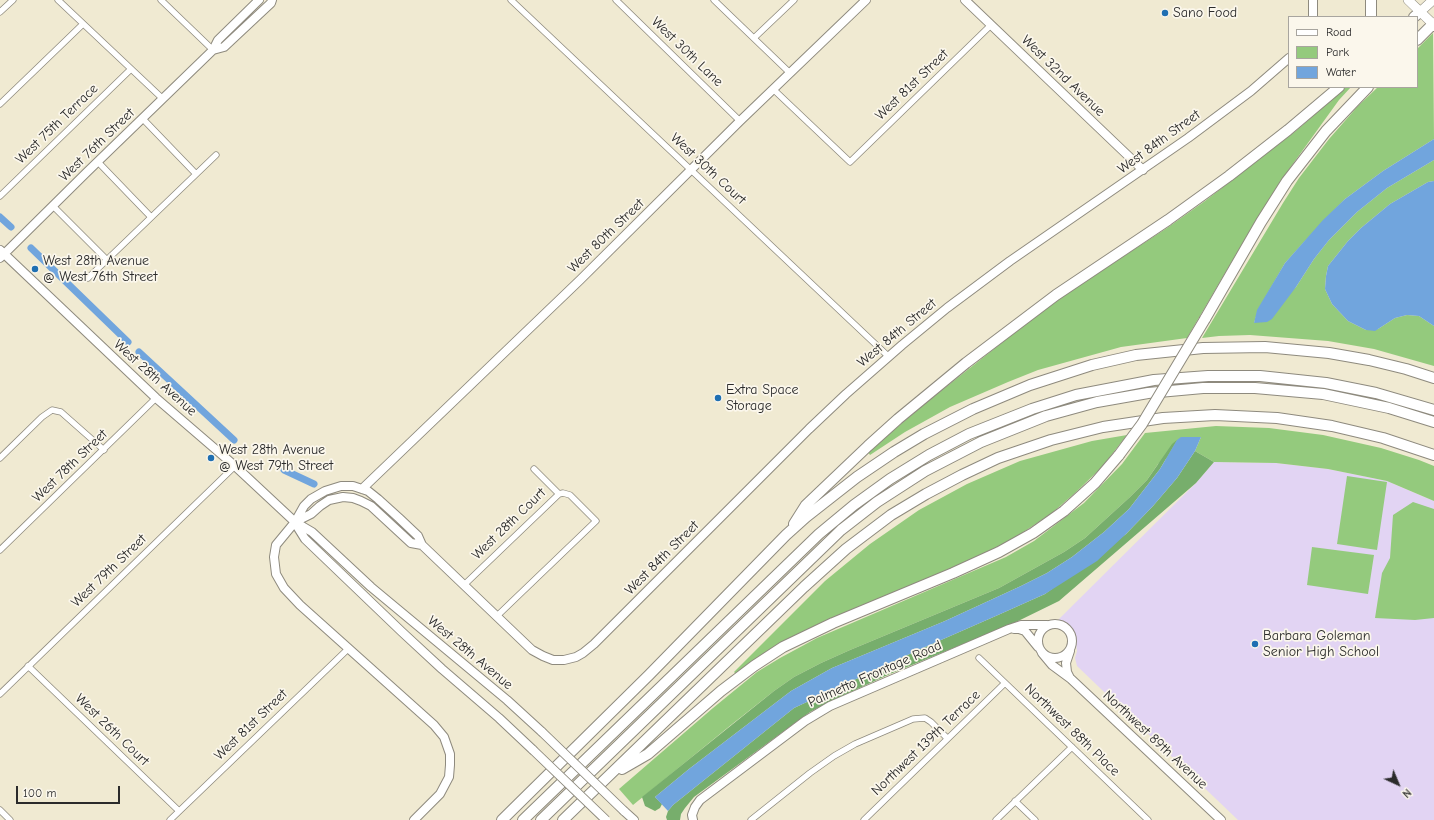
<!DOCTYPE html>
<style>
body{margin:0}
#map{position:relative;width:1434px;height:820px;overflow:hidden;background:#f0ead2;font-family:"Comic Neue",sans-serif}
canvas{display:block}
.legend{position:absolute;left:1288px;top:16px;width:130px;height:72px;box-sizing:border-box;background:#fbf7ec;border:1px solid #a8a59f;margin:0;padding:5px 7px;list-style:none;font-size:12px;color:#2b2b2b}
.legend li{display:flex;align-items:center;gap:8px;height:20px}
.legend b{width:20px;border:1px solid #a8a59f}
.north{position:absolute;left:1378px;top:764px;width:40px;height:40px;-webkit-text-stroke:3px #fbf7ec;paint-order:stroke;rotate:136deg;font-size:11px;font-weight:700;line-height:16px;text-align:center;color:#2b2b2b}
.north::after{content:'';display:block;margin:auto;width:14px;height:18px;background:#2b2b2b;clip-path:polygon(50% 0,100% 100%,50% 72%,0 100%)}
.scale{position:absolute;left:16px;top:786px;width:104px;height:18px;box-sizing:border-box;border:2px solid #2b2b2b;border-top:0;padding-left:5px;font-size:12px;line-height:14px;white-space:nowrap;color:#2b2b2b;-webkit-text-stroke:3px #fbf7ec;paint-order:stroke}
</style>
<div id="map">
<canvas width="1434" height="820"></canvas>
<ul class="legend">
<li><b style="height:5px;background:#fff"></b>Road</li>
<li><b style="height:11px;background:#94ca7d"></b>Park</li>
<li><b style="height:11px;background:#71a5dd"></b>Water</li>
</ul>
<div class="north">N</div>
<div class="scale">100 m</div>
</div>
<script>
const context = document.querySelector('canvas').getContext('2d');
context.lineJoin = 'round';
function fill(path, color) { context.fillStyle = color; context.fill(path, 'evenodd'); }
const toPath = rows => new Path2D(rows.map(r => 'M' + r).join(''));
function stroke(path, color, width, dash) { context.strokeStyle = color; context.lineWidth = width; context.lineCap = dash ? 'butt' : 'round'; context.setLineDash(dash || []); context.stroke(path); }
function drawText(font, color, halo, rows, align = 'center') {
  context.font = font + ' "Comic Neue",sans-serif'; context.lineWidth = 3.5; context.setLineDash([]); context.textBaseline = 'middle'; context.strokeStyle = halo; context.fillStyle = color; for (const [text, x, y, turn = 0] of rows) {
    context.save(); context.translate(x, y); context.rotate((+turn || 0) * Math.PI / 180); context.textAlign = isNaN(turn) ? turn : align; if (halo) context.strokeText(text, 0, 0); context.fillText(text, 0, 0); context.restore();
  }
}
const built = toPath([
 [1214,462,1276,463,1328,469,1387,481,1434,501,1434,820,1238,820,1077,666,1075,658,1077,651,1075,636,1069,625,1058,620,1196,483]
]);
const green = toPath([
 [1433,33,1434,139,1383,171,1345,199,1304,242,1285,263,1258,310,1254,323,1296,287,1314,259,1329,240,1357,212,1387,188,1434,160,1434,181,1428,182,1390,204,1361,228,1348,241,1328,266,1326,276,1325,289,1332,304,1348,321,1366,330,1378,329,1395,318,1407,315,1419,316,1434,326,1434,366,1374,349,1328,341,1250,335,1219,336,1202,338,1283,203,1299,178,1329,139,1358,106,1378,87,1417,87,1417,49],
 [1346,87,1351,87,1339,100,1282,179,1255,222,1187,338,1121,347,1038,370,1008,382,950,407,905,432,870,455,868,452,927,402,1023,326,1067,293,1167,228,1205,201,1297,130],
 [1216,426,1269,428,1323,435,1381,448,1419,460,1434,466,1434,501,1387,481,1328,469,1276,463,1214,462,1195,451,1201,437,1158,464,1147,480,1130,497,1085,538,1064,552,999,588,850,650,821,663,794,677,774,691,731,725,633,805,619,789,713,708,757,672,780,658,817,638,1006,557,1034,541,1084,503,1122,464,1145,433],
 [1127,435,1102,467,1075,493,1052,513,1013,539,988,553,810,628,769,651,736,674,734,672,825,581,870,544,919,510,967,484,1020,461,1092,441],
 [1347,476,1387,482,1377,550,1337,544],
 [1413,502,1434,509,1434,618,1415,620,1375,618,1382,573,1390,558,1393,515],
 [1312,547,1374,555,1368,594,1307,585]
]);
const forest = toPath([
 [1177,440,1160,469,1129,509,1104,532,1072,557,1047,573,1021,586,945,621,832,668,791,691,689,769,655,797,662,804,660,808,655,811,645,806,642,797,774,691,794,677,821,663,850,650,999,588,1064,552,1085,538,1130,497,1147,480,1172,444],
 [1195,451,1214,462,1196,483,1059,601,1012,624,890,674,831,701,810,712,694,797,685,808,681,814,680,820,667,820,666,817,668,811,673,805,794,708,916,651,998,615,1045,594,1126,534,1153,506,1177,478]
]);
const water = toPath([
 [1434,139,1434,160,1387,188,1357,212,1329,240,1314,259,1296,287,1272,319,1267,322,1254,323,1257,310,1285,263,1323,220,1345,199,1383,171],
 [1434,181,1434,326,1419,316,1407,315,1395,318,1375,331,1366,330,1348,321,1332,304,1325,289,1326,276,1328,266,1348,241,1361,228,1390,204,1428,182],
 [1181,437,1201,437,1195,451,1177,478,1153,506,1126,534,1097,561,1045,594,998,615,916,651,794,708,673,805,668,811,655,797,689,769,791,691,832,668,945,621,1021,586,1047,573,1072,557,1104,532,1129,509,1160,469,1177,440]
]);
const canal = toPath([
 [0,217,11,227],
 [31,248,128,342],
 [139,352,234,440],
 [284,470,314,484]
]);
const street = toPath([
 [58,0,163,99],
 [161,0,213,50],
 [511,0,888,356],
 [616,0,740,121],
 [714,0,790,73],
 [0,12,13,0],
 [754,38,794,0],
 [773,89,850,162,991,25],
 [0,104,83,24],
 [143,119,196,174],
 [98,162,151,217],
 [0,196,131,69],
 [53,206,107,260],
 [88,278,216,155],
 [0,458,42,417,52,410,61,412,104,450],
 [534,469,559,494],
 [0,550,156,398],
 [464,585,559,494,563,493,570,495,596,521,497,616],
 [979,658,1148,820],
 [28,666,179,811],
 [0,694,235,466],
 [1015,801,1035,820],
 [0,810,10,820],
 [170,820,349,648],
 [751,820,810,773,834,756,855,744,913,719,925,718,931,722,947,738],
 [864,820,1005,683],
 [996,820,1072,747]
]);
const secondary = toPath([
 [965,0,1143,170],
 [1313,0,1313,17],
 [213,50,224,47,271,3,272,0],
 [0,250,156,398,235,466,295,522,312,532,371,587,507,700,542,732],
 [0,258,87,172,213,50,218,40,259,0],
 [362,489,580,280,740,121,866,0],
 [295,522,311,514,320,506,329,500,343,497,353,498,361,501,371,506,411,543,422,545],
 [295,523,305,539,402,632,442,669,499,718,533,750],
 '1038 641a17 17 0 1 1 34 0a17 17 0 1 1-34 0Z',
 [1014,629,1019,629,1025,631,1038,647],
 [1070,651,1066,663,1067,672,1070,678],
 [1042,653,1052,665,1071,679,1221,820],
 [624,811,634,820],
 [414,820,440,794,449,777,450,765,450,754,444,737,434,725,300,605,284,588,276,574,274,557,276,545,295,522,304,506,311,499,325,491,341,486,353,486,368,491,378,499,399,518,418,536,422,545,532,650,543,656,553,660,564,660,576,657,583,653,594,644,809,429,846,394,902,345,947,308,1010,261,1188,138,1251,91,1289,58],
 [693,820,692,815,695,807,700,800,805,721,830,706,1009,629,1021,625,1047,625]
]);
const primary = toPath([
 [1408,0,1433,24,1434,23],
 [1420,12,1433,0]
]);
const highway = toPath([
 [1371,0,1371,17],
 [1414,17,1420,12],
 [1417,40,1433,24,1434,26],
 [1205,319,1261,222,1287,181,1326,131,1368,87],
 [794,524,806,505,868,446,898,419,966,363,1056,295,1168,220,1229,176,1288,130,1339,87],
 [622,769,648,754,721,691,754,666,783,647,833,623,953,573,999,552,1033,533,1064,511,1095,483,1119,455],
 [502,820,649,675,786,535,806,517,857,477,894,452,924,434,973,409,1030,385,1092,365,1136,355,1203,348,1265,347,1329,353,1369,360,1406,369,1434,378],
 [523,820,819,534,854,505,890,479,929,455,969,434,1032,409,1076,395,1154,380,1208,376,1260,376,1326,383,1376,393,1434,410],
 [541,820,841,530,877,502,925,471,981,442,1046,416,1097,402,1148,393,1203,388,1255,388,1323,394,1389,408,1434,422],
 [563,820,804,587,846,549,891,515,926,494,962,475,998,458,1051,440,1103,427,1163,418,1215,415,1277,418,1332,426,1383,438,1434,455]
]);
const secondaryBridge = toPath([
 [542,732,624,811],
 [533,750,606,820]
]);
const highwayBridge = toPath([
 [1119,455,1142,424,1205,319]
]);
const markers = [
 [1165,13,4,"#1f6fb2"],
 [35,269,4,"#1f6fb2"],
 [718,398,4,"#1f6fb2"],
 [211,458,4,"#1f6fb2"],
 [1255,644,4,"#1f6fb2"]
];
const poiNames = [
 ["Sano Food",1173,13],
 ["West 28th Avenue",43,261],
 ["@ West 76th Street",43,277],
 ["Extra Space",726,390],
 ["Storage",726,406],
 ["West 28th Avenue",219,450],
 ["@ West 79th Street",219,466],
 ["Barbara Goleman",1263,636],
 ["Senior High School",1263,652]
];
const streetNames = [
 ["West 30th Lane",687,52,44],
 ["West 32nd Avenue",1063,76,44],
 ["West 81st Street",912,85,-44],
 ["West 75th Terrace",57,124,-44],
 ["West 84th Street",1159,142,-36],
 ["West 76th Street",97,145,-44],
 ["West 30th Court",708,169,43],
 ["West 80th Street",606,236,-44],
 ["West 84th Street",897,333,-40],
 ["West 28th Avenue",155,378,42],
 ["West 78th Street",70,466,-44],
 ["West 28th Court",509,524,-44],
 ["West 84th Street",662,558,-45],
 ["West 79th Street",109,571,-44],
 ["West 28th Avenue",470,653,40],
 ["Palmetto Frontage Road",875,674,-24],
 ["West 81st Street",251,725,-44],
 ["West 26th Court",112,730,44],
 ["Northwest 88th Place",1072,730,44],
 ["Northwest 89th Avenue",1155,740,43],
 ["Northwest 139th Terrace",926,743,-44]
];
fill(built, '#e2d4f3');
fill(green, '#94ca7d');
fill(forest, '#77ae6c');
fill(water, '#71a5dd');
stroke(canal, '#71a5dd', 7);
stroke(street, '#8e8a7e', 7);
stroke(secondary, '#8e8a7e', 10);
stroke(primary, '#8e8a7e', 10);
stroke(highway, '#8e8a7e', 12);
stroke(street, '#fff', 5.5);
stroke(secondary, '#fff', 8);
stroke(primary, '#fff', 9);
stroke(highway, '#fff', 10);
stroke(secondaryBridge, '#8e8a7e', 10, []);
stroke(highwayBridge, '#8e8a7e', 12, []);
stroke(secondaryBridge, '#fff', 8);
stroke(highwayBridge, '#fff', 10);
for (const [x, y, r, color] of markers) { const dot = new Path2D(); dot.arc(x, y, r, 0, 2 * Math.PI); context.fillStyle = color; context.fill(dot); stroke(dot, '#fbf7ec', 1.5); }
drawText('14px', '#2b2b2b', '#fbf7ec', poiNames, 'left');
drawText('14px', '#2b2b2b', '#fbf7ec', streetNames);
</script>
